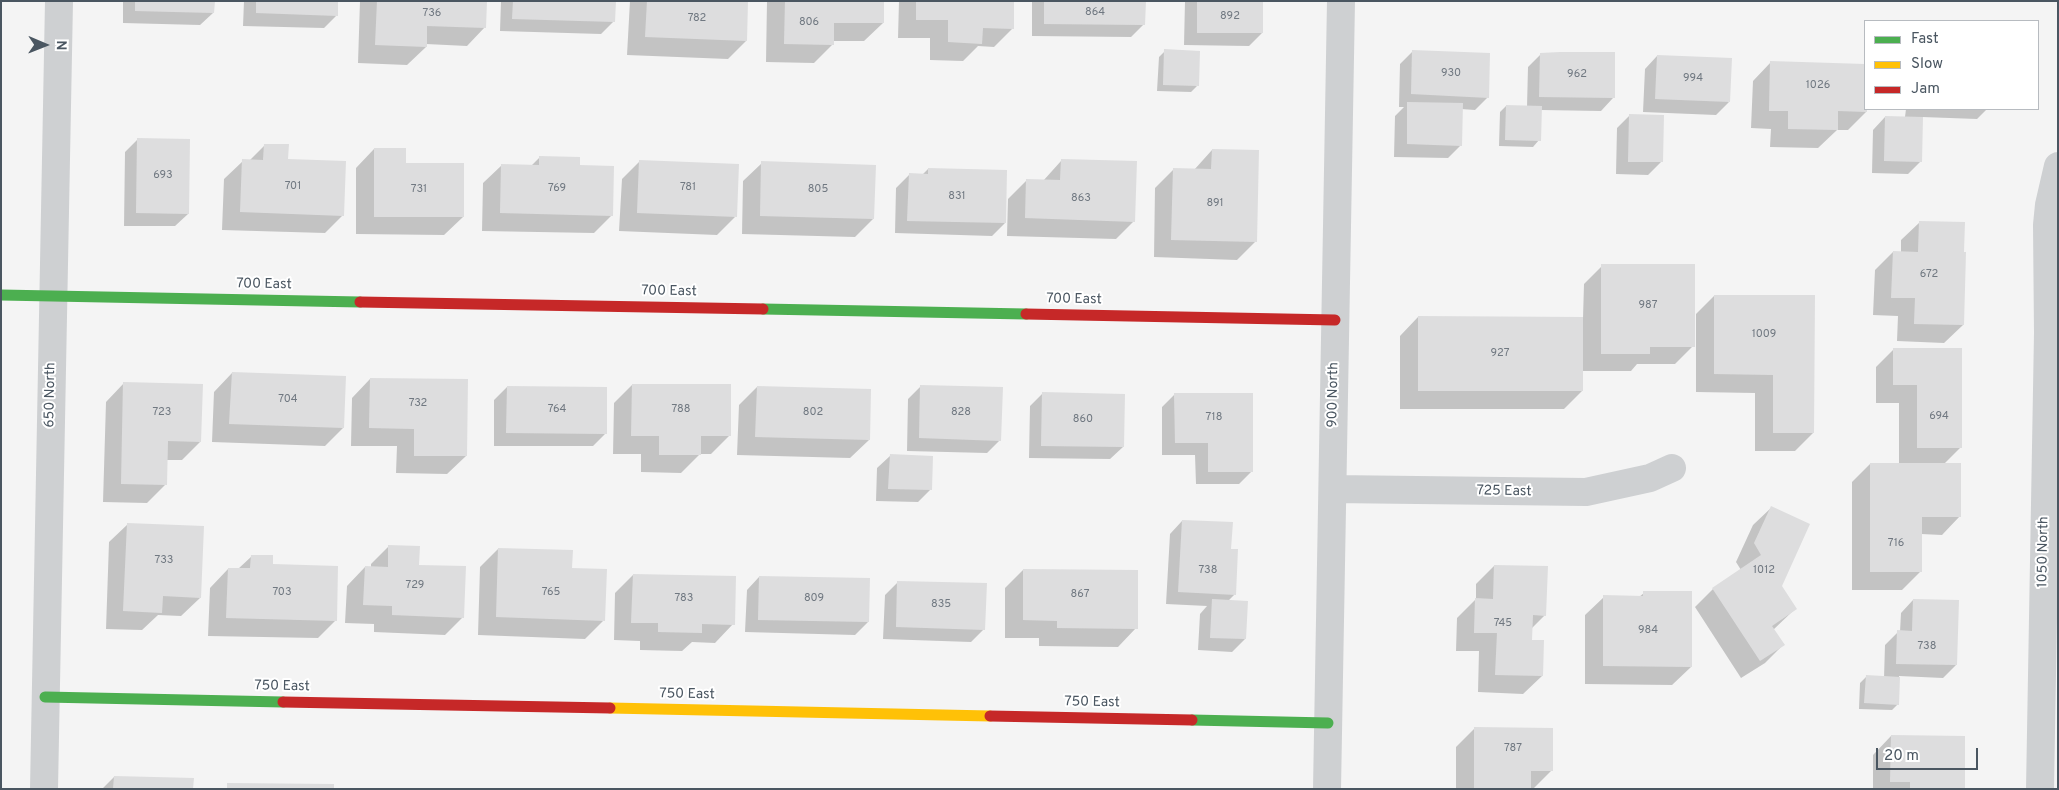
<!DOCTYPE html>
<style>
body{margin:0}
#map{position:relative;width:2059px;height:790px;overflow:hidden;background:#f4f4f4;font-family:Overpass,sans-serif}
canvas{display:block}
.frame{position:absolute;inset:0;border:2px solid #4a5661;pointer-events:none}
.legend{position:absolute;left:1864px;top:20px;width:175px;height:90px;box-sizing:border-box;background:#fff;border:1px solid #b7bbc0;margin:0;padding:6px 9px;list-style:none;font-size:15px;color:#4a5661}
.legend li{display:flex;align-items:center;gap:10px;height:25px}
.legend b{width:25px;border:1px solid #b7bbc0}
.north{position:absolute;left:20px;top:20px;width:50px;height:50px;-webkit-text-stroke:4px #fff;paint-order:stroke;rotate:91deg;font-size:14px;font-weight:700;line-height:20px;text-align:center;color:#4a5661}
.north::after{content:'';display:block;margin:auto;width:18px;height:22px;background:#4a5661;clip-path:polygon(50% 0,100% 100%,50% 72%,0 100%)}
.scale{position:absolute;left:1876px;top:748px;width:102px;height:22px;box-sizing:border-box;border:2px solid #4a5661;border-top:0;padding-left:6px;font-size:15px;line-height:18px;white-space:nowrap;color:#4a5661;-webkit-text-stroke:4px #fff;paint-order:stroke}
</style>
<div id="map">
<canvas width="2059" height="790"></canvas>
<div class="frame"></div>
<ul class="legend">
<li><b style="height:6px;background:#4caf50"></b>Fast</li>
<li><b style="height:6px;background:#ffc107"></b>Slow</li>
<li><b style="height:6px;background:#c62828"></b>Jam</li>
</ul>
<div class="north">N</div>
<div class="scale">20 m</div>
</div>
<script>
const context = document.querySelector('canvas').getContext('2d');
context.lineJoin = 'round';
function fill(path, color) { context.fillStyle = color; context.fill(path, 'evenodd'); }
const toPath = rows => new Path2D(rows.map(r => 'M' + r).join(''));
function stroke(path, color, width, dash) { context.strokeStyle = color; context.lineWidth = width; context.lineCap = dash ? 'butt' : 'round'; context.setLineDash(dash || []); context.stroke(path); }
function drawText(font, color, halo, rows, align = 'center') {
  context.font = font + ' Overpass,sans-serif'; context.lineWidth = 4; context.setLineDash([]); context.textBaseline = 'middle'; context.strokeStyle = halo; context.fillStyle = color; for (const [text, x, y, turn = 0] of rows) {
    context.save(); context.translate(x, y); context.rotate((+turn || 0) * Math.PI / 180); context.textAlign = isNaN(turn) ? turn : align; if (halo) context.strokeText(text, 0, 0); context.fillText(text, 0, 0); context.restore();
  }
}
const shadow = toPath([
 [123,1,213,1,213,13,200,25,123,23],
 [244,1,337,1,336,16,324,28,243,26],
 [360,1,486,1,485,27,467,46,426,44,426,47,407,65,358,63],
 [501,1,614,1,614,21,601,34,500,31],
 [630,1,747,1,746,41,728,59,627,55],
 [767,1,883,1,883,23,864,41,833,41,833,44,814,63,766,62],
 [899,1,1013,1,1013,28,994,47,978,46,963,61,930,60,930,38,898,38],
 [1032,1,1145,1,1144,24,1131,37,1032,36],
 [1185,1,1262,1,1262,33,1249,46,1184,45],
 [1165,51,1197,86,1191,92,1157,91,1159,57],
 [1413,51,1488,97,1475,110,1461,109,1461,145,1448,158,1394,157,1395,116,1404,107,1399,107,1400,64],
 [1541,54,1613,98,1601,111,1541,110,1539,140,1533,147,1499,146,1500,112,1506,106,1527,107,1528,67],
 [1657,56,1729,102,1716,115,1643,112,1645,69],
 [1771,62,1865,65,1866,112,1848,130,1837,130,1818,148,1770,147,1771,129,1751,128,1753,81],
 [1906,109,1987,109,1977,119,1922,117,1921,161,1908,174,1872,173,1873,130,1885,117,1905,117],
 [1630,115,1661,162,1648,175,1616,174,1617,128],
 [137,140,188,214,175,226,124,226,125,152],
 [265,145,343,215,325,233,222,230,224,179,243,161,249,161],
 [374,149,405,164,463,217,444,235,356,234,356,168],
 [1212,150,1256,241,1237,260,1154,257,1155,188,1174,169,1194,170],
 [540,157,579,166,612,215,594,233,482,231,483,183,502,165,531,166],
 [640,161,735,217,717,235,619,231,622,179],
 [1061,161,1134,221,1116,239,1007,236,1008,199,1027,180,1043,181],
 [762,163,873,219,855,237,742,234,743,181],
 [928,169,1005,223,992,236,895,233,896,188,909,175,922,175],
 [1920,222,1963,325,1944,343,1897,341,1898,316,1873,315,1875,270,1893,252,1901,252,1901,240],
 [1602,266,1693,346,1675,364,1637,364,1631,371,1582,371,1582,391,1564,409,1400,409,1400,336,1418,317,1583,318,1584,284],
 [1714,296,1814,297,1813,433,1795,451,1755,451,1755,393,1696,392,1696,314],
 [1894,349,1961,447,1944,464,1960,516,1942,535,1921,534,1921,571,1902,590,1852,590,1852,482,1870,464,1899,464,1899,403,1876,403,1876,367],
 [232,373,343,428,325,446,212,442,214,392],
 [370,379,466,456,447,474,396,473,397,446,351,446,352,398],
 [124,383,200,442,182,460,166,460,166,484,147,503,103,502,106,402],
 [632,385,729,436,711,454,700,454,681,473,641,472,641,454,613,454,614,403],
 [921,386,1000,440,987,453,907,451,908,399],
 [507,387,605,434,593,446,494,446,494,400],
 [757,387,869,440,850,458,737,455,739,405],
 [1042,394,1123,447,1110,459,1029,458,1030,406],
 [1175,394,1252,471,1239,484,1196,484,1195,455,1162,455,1162,407],
 [890,456,931,489,918,502,876,501,877,468],
 [1772,507,1780,586,1795,609,1773,630,1783,645,1765,663,1741,678,1695,607,1713,589,1741,570,1736,562,1753,525],
 [1182,521,1230,550,1235,594,1228,601,1245,639,1232,652,1198,650,1200,614,1207,606,1166,604,1170,534],
 [128,524,200,598,181,616,158,615,142,630,106,629,109,542],
 [389,546,418,566,463,617,445,635,374,632,374,624,345,623,347,586,365,567,371,567,371,564],
 [498,549,571,569,603,621,585,639,478,635,480,567],
 [252,556,271,566,336,620,318,638,208,636,210,588,228,569,238,569],
 [1494,566,1545,615,1531,629,1531,641,1542,676,1523,694,1478,692,1479,651,1456,651,1457,618,1476,599,1476,584],
 [1023,570,1136,628,1118,647,1039,646,1039,638,1005,638,1005,588],
 [633,575,733,624,715,643,692,642,682,651,640,650,640,641,614,640,615,593],
 [759,577,868,622,855,635,745,632,747,590],
 [898,582,984,629,971,642,883,639,885,595],
 [1644,593,1691,667,1672,685,1585,684,1585,615,1604,597,1639,597],
 [1913,600,1956,665,1943,678,1899,676,1898,704,1892,710,1859,709,1860,683,1866,677,1884,678,1885,645,1898,632,1900,632,1901,613],
 [1474,729,1551,771,1533,789,1456,789,1456,747],
 [1891,736,1964,789,1873,789,1873,755],
 [114,777,192,789,102,789]
]);
const building = toPath([
 [135,1,215,1,214,13,135,11],
 [256,1,338,1,338,16,256,13],
 [377,1,487,1,486,28,427,26,427,47,375,45],
 [513,1,616,1,615,22,512,19],
 [647,1,748,1,747,41,645,37],
 [785,1,884,1,884,23,834,23,834,45,784,44],
 [916,1,1014,1,1014,29,983,28,982,44,948,42,948,20,916,20],
 [1044,1,1146,1,1145,25,1044,24],
 [1197,1,1263,1,1263,33,1197,33],
 [1164,49,1200,51,1199,86,1163,85],
 [1412,50,1490,53,1489,98,1411,94],
 [1560,52,1615,52,1615,98,1539,97,1540,53],
 [1657,55,1732,58,1730,102,1655,99],
 [1770,61,1865,64,1865,109,1867,109,1867,112,1838,111,1838,130,1788,129,1788,111,1769,111],
 [1407,102,1463,103,1462,146,1407,144],
 [1506,105,1542,106,1541,141,1505,140],
 [1629,114,1664,115,1663,162,1628,162],
 [1885,116,1923,117,1922,162,1884,161],
 [137,138,190,139,189,214,136,213],
 [264,144,289,144,288,159,346,161,344,216,240,212,242,159,263,160],
 [374,148,406,148,406,163,464,163,464,217,374,217],
 [1212,149,1259,150,1257,242,1171,240,1173,168,1211,169],
 [539,156,580,157,580,165,614,166,613,216,500,213,501,164,539,165],
 [1061,159,1137,161,1135,222,1025,218,1026,179,1060,180],
 [639,160,739,164,737,217,637,213],
 [761,161,876,165,874,219,760,216],
 [928,168,1007,170,1006,223,907,221,909,173,928,174],
 [1919,221,1965,222,1964,252,1966,252,1964,325,1914,324,1915,298,1891,298,1893,251,1918,252],
 [1601,264,1695,264,1695,347,1650,347,1650,354,1601,354],
 [1714,295,1815,295,1814,433,1773,433,1773,375,1714,374],
 [1418,316,1583,317,1583,391,1418,391],
 [1893,348,1962,348,1962,448,1917,448,1917,385,1893,385],
 [232,372,346,376,344,428,229,424],
 [370,378,468,379,467,456,414,456,414,429,369,428],
 [123,382,203,384,201,442,168,441,167,485,121,484],
 [632,384,731,384,731,436,701,436,701,455,659,455,659,436,631,436],
 [920,385,1003,387,1001,441,919,438],
 [507,386,607,387,607,434,506,433],
 [757,386,871,389,870,440,755,437],
 [1042,392,1125,394,1124,447,1041,446],
 [1174,393,1253,393,1253,472,1208,472,1208,443,1175,443],
 [890,454,933,456,932,490,888,489],
 [1870,463,1961,463,1961,517,1922,517,1922,572,1870,572],
 [1771,506,1810,524,1782,586,1797,609,1772,626,1785,645,1760,661,1712,588,1761,555,1754,543],
 [1182,520,1233,522,1231,549,1238,549,1236,595,1178,592],
 [127,523,204,526,201,598,163,596,162,613,123,611],
 [388,545,420,546,419,565,466,566,464,618,392,615,392,606,363,605,365,566,388,567],
 [498,548,573,550,572,568,607,569,605,621,496,617],
 [251,555,273,555,273,564,338,566,337,621,226,618,228,568,250,568],
 [1494,565,1548,566,1546,616,1533,615,1532,640,1544,640,1543,676,1495,675,1497,633,1474,633,1475,598,1493,599],
 [1023,569,1138,570,1138,629,1057,628,1057,621,1023,620],
 [633,574,736,576,735,625,702,624,702,633,658,632,658,623,631,623],
 [759,576,870,578,869,622,758,620],
 [897,581,987,583,985,630,896,627],
 [1643,591,1692,591,1692,667,1603,666,1603,595,1643,596],
 [1212,599,1248,601,1246,639,1210,638],
 [1913,599,1959,600,1957,665,1896,664,1897,630,1912,631],
 [1866,675,1900,677,1899,705,1864,703],
 [1474,727,1553,728,1553,771,1531,771,1531,789,1474,789],
 [1891,735,1965,736,1965,789,1910,789,1910,782,1890,782],
 [114,776,194,778,193,789,113,789],
 [227,783,334,784,334,789,227,789]
]);
const street = toPath([
 [1333,489,1586,492,1650,478,1672,468],
 [44,789,59,1],
 [1327,789,1341,1],
 [2040,789,2048,333,2047,225,2049,205,2058,166]
]);
const fast = toPath([
 [1,295,360,302],
 [763,309,1026,314],
 [45,697,283,702],
 [1192,720,1328,723]
]);
const slow = toPath([
 [610,708,990,716]
]);
const jam = toPath([
 [360,302,763,309],
 [1026,314,1335,320],
 [283,702,610,708],
 [990,716,1192,720]
]);
const numberNames = [
 ["864",1095,13],
 ["736",432,14],
 ["892",1230,17],
 ["782",697,19],
 ["806",809,23],
 ["930",1451,74],
 ["962",1577,75],
 ["994",1693,79],
 ["1026",1818,86],
 ["693",163,176],
 ["701",293,187],
 ["781",688,188],
 ["769",557,189],
 ["731",419,190],
 ["805",818,190],
 ["831",957,197],
 ["863",1081,199],
 ["891",1215,204],
 ["672",1929,275],
 ["987",1648,306],
 ["1009",1764,335],
 ["927",1500,354],
 ["704",288,400],
 ["732",418,404],
 ["764",557,410],
 ["788",681,410],
 ["723",162,413],
 ["802",813,413],
 ["828",961,413],
 ["694",1939,417],
 ["718",1214,418],
 ["860",1083,420],
 ["716",1896,544],
 ["733",164,561],
 ["738",1208,571],
 ["1012",1764,571],
 ["729",415,586],
 ["703",282,593],
 ["765",551,593],
 ["867",1080,595],
 ["783",684,599],
 ["809",814,599],
 ["835",941,605],
 ["745",1503,624],
 ["984",1648,631],
 ["738",1927,647],
 ["787",1513,749]
];
const streetNames = [
 ["700 East",264,285,1],
 ["700 East",669,292,1],
 ["700 East",1074,300,1],
 ["650 North",51,395,-89],
 ["900 North",1334,395,-89],
 ["725 East",1504,492,1],
 ["1050 North",2044,552,-89],
 ["750 East",282,687,1],
 ["750 East",687,695,1],
 ["750 East",1092,703,1]
];
fill(shadow, '#0003');
fill(building, '#ddddde');
stroke(street, '#ced0d2', 28);
stroke(fast, '#4caf50', 11);
stroke(slow, '#ffc107', 11);
stroke(jam, '#c62828', 11);
drawText('11px', '#707881', null, numberNames);
drawText('14px', '#4a5661', '#fff', streetNames);
</script>
